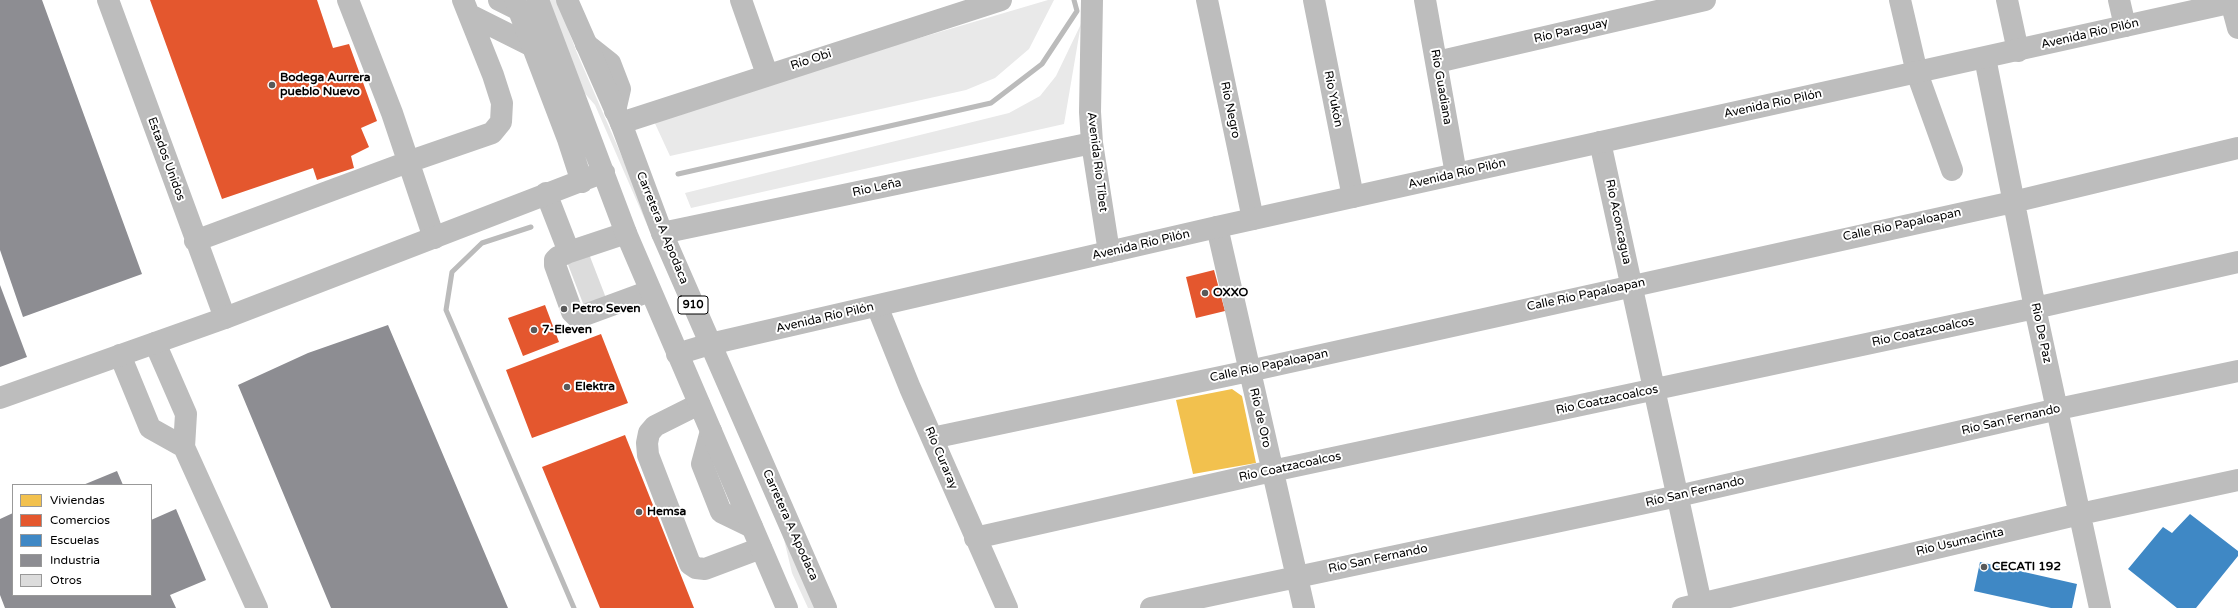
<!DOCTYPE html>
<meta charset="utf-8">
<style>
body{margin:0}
#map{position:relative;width:2238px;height:608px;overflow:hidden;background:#fff;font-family:"Varela Round",sans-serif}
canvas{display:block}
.legend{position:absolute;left:12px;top:484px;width:140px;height:112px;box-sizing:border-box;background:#fff;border:1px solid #999;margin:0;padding:5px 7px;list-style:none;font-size:12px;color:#000}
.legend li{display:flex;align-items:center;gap:8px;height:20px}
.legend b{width:20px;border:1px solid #999}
</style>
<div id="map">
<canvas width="2238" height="608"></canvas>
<ul class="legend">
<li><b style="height:11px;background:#f2c14e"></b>Viviendas</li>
<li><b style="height:11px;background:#e4572e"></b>Comercios</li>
<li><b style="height:11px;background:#3f88c5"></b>Escuelas</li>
<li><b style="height:11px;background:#8d8d92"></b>Industria</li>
<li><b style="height:11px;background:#dcdcdc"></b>Otros</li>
</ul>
</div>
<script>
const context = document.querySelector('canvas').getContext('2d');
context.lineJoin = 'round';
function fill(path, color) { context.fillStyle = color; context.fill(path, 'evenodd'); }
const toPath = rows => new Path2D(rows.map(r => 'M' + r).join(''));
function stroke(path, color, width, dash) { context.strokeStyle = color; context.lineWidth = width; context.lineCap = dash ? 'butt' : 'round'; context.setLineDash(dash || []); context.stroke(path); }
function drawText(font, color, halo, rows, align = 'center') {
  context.font = font + ' "Varela Round",sans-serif'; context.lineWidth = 4; context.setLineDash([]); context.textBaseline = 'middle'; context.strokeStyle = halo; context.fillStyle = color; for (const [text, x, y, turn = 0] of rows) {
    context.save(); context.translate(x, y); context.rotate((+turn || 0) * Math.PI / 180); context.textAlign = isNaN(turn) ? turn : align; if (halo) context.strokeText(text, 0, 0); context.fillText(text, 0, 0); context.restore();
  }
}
const green = toPath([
 [544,0,557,0,577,53,687,307,685,312,595,105,581,89],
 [1048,0,1054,0,1029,49,995,78,966,90,670,156,652,117],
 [1081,24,1064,124,691,208,685,193,1009,113,1040,96,1056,76],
 [782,531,819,608,808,608,792,573]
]);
const homes = toPath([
 [1232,389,1242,396,1256,463,1193,474,1176,400]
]);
const shops = toPath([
 [150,0,317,0,333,48,349,44,377,121,361,128,369,147,351,156,354,168,317,180,313,168,222,199],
 [1214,270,1225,311,1196,318,1186,277],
 [545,305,559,342,523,356,508,318],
 [601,334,628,403,532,438,506,370],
 [625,435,694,608,600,608,542,467]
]);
const schools = toPath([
 [2190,514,2238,551,2238,556,2196,608,2177,608,2128,569,2163,527,2172,533],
 [1980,562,2077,584,2072,608,2051,608,1974,591]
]);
const industry = toPath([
 [0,0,42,0,142,274,23,317,0,250],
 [0,285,27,357,0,367],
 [388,325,508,608,331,608,238,385,308,353],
 [117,471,123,485,83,485],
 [176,509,206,580,170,595,176,608,5,608,0,595,0,519,13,513,13,595,151,595,151,520]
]);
const stream = toPath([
 [678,174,991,103,1042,64,1077,11,1074,0],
 [531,227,482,243,452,272,446,310,574,608]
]);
const building = toPath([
 [589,254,606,298,584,306,567,262]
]);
const minor = toPath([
 [108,0,225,318],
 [348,0,392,113,434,238],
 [499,0,519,10],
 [741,0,767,74],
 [1092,0,1090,112,1092,143,1109,252],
 [1207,0,1253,219],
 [1314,0,1353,197],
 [1425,0,1456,174],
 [1900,0,1917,73,1952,170],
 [2007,0,2018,51],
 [2119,0,2125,26],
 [2231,2,2238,28],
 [470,15,532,46],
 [586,44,610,63,620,89,615,111],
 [1985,58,2035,308,2100,608],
 [1437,62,1705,0],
 [621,123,1001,0],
 [1600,142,1702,608],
 [546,193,569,252],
 [1217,227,1304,608],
 [626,233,569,252,558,257,555,260,555,265,572,312,576,316,582,316,650,291],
 [662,233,1092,143],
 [195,241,408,162,492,133,501,122,502,103,493,75,463,0],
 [877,306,910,388,1007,608],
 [155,343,186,414,184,447,257,608],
 [120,355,150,428,184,447],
 [699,404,655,426,649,433,647,443,648,455,690,564,696,568,705,569,761,548],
 [711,431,702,464,721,512,752,527],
 [932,438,1249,371,2013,202,2238,148],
 [975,538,1272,471,2035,308,2238,262],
 [1151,608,1678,496,2058,409,2238,371],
 [1683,608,2080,514,2238,480]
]);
const major = toPath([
 [515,0,568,139,582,182],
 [538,0,626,233,787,608],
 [567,0,621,123,662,233,826,608],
 [677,354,710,344,1217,227,2238,1],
 [0,398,225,318,604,172]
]);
const markers = [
 [272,85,4,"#595959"],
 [1205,293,4,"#595959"],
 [564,309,4,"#595959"],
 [534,330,4,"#595959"],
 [567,387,4,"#595959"],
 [639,512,4,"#595959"],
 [1984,567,4,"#595959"]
];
const shields = [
 [693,305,30]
];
const shieldNames = [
 ["910",693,305]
];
const streetNames = [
 ["Río Paraguay",1571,31,-13],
 ["Avenida Río Pilón",2090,34,-13],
 ["Río Obi",811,60,-18],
 ["Río Guadiana",1441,87,80],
 ["Río Yukón",1333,99,79],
 ["Avenida Río Pilón",1773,104,-12],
 ["Río Negro",1230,110,78],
 ["Estados Unidos",166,159,70],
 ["Avenida Río Tíbet",1097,162,83],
 ["Avenida Río Pilón",1457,174,-13],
 ["Rio Leña",877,188,-12],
 ["Río Aconcagua",1618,222,78],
 ["Calle Río Papaloapan",1902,225,-12],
 ["Carretera A Apodaca",662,228,68],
 ["Avenida Río Pilón",1141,245,-13],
 ["Calle Río Papaloapan",1586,295,-12],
 ["Avenida Río Pilón",825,318,-13],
 ["Río Coatzacoalcos",1923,332,-12],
 ["Rio De Paz",2041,333,78],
 ["Calle Río Papaloapan",1269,366,-12],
 ["Río Coatzacoalcos",1607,400,-12],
 ["Río de Oro",1260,418,77],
 ["Río San Fernando",2011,420,-13],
 ["Río Curaray",941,458,67],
 ["Río Coatzacoalcos",1290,467,-12],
 ["Río San Fernando",1695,492,-13],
 ["Carretera A Apodaca",790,525,66],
 ["Río Usumacinta",1960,542,-13],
 ["Río San Fernando",1378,559,-12]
];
const poiNames = [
 ["Bodega Aurrera",280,78],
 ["pueblo Nuevo",280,92],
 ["OXXO",1213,293],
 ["Petro Seven",572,309],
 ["7-Eleven",542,330],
 ["Elektra",575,387],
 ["Hemsa",647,512],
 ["CECATI 192",1992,567]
];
fill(green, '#e9e9e9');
fill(homes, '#f2c14e');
fill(shops, '#e4572e');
fill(schools, '#3f88c5');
fill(industry, '#8d8d92');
stroke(stream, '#bbb', 5);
fill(building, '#dcdcdc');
stroke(minor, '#bdbdbd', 22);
stroke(major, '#bdbdbd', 22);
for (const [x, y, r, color] of markers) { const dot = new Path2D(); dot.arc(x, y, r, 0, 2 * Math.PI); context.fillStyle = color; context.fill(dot); stroke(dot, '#fff', 1.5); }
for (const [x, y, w] of shields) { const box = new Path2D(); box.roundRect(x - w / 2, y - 9, w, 18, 3); context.fillStyle = '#fff'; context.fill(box); stroke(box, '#000', 1); }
drawText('bold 11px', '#000', null, shieldNames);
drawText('12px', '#000', '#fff', streetNames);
drawText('bold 12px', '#000', '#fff', poiNames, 'left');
</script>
